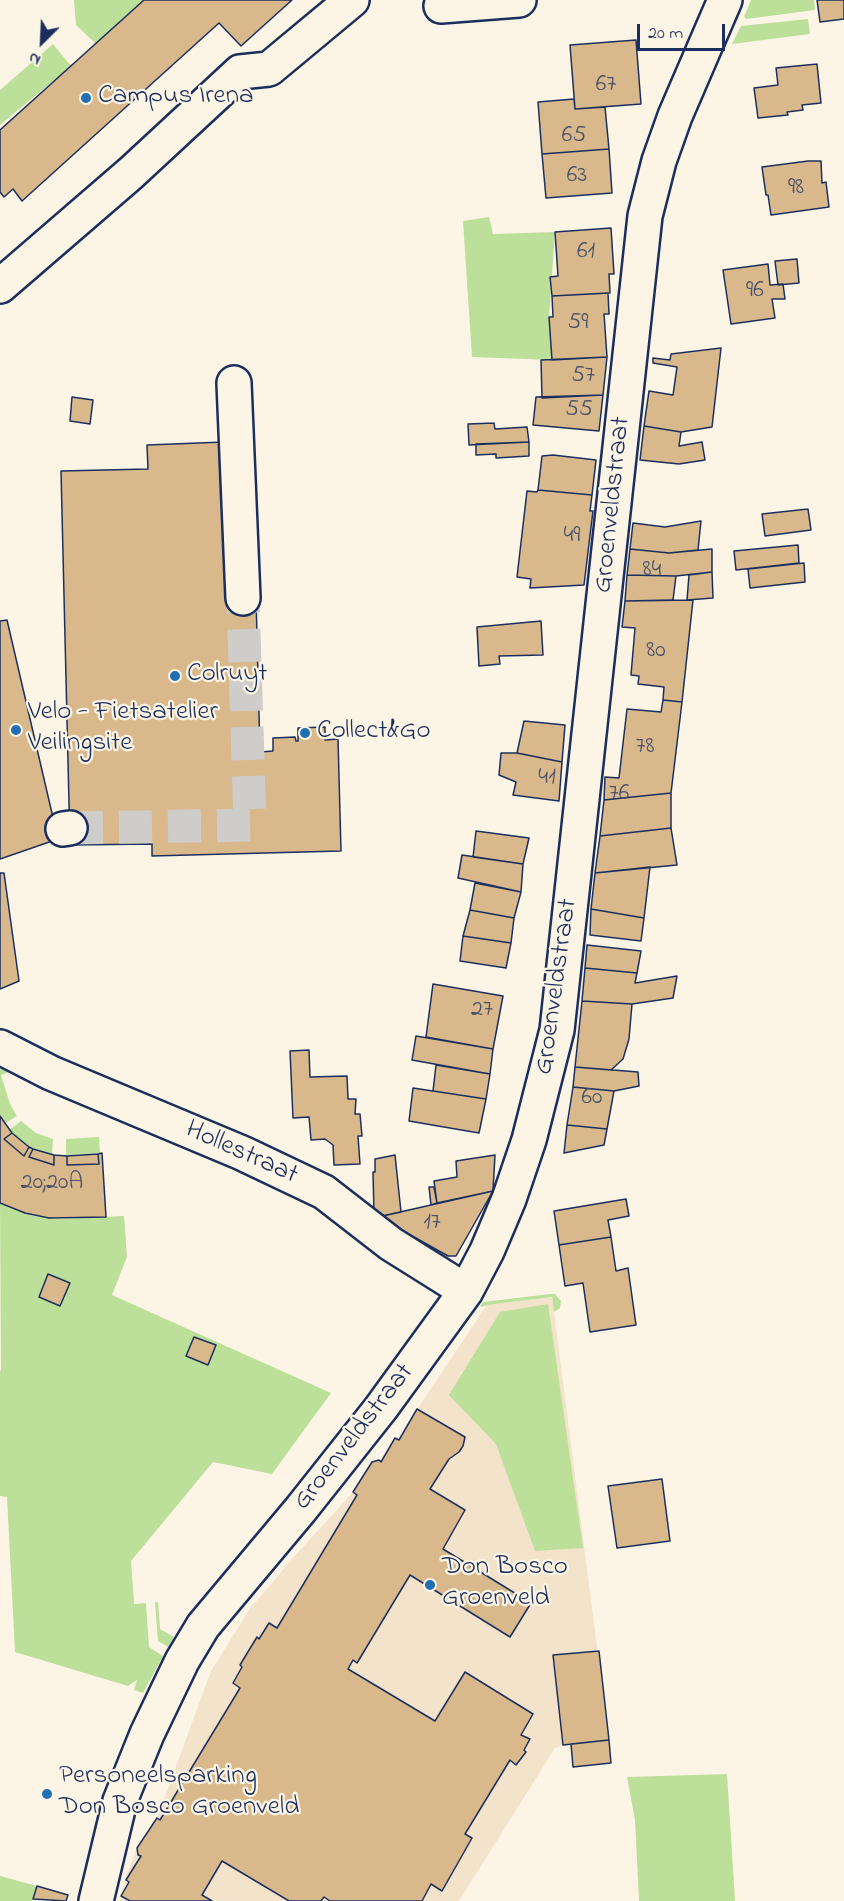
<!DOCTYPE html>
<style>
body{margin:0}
#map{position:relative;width:844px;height:1901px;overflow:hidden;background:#fcf5e5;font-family:"Indie Flower",sans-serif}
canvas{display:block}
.north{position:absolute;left:12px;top:12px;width:60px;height:60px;-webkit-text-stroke:4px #fcf5e5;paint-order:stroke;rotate:204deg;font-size:16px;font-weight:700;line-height:24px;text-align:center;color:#1b2f5e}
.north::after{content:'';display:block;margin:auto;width:21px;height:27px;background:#1b2f5e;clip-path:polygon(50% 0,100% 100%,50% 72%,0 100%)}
.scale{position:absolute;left:637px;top:24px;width:88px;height:27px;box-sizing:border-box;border:3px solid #1b2f5e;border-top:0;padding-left:8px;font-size:18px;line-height:21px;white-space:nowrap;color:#1b2f5e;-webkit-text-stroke:4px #fcf5e5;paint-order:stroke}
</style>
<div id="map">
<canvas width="844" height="1901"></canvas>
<div class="north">N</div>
<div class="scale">20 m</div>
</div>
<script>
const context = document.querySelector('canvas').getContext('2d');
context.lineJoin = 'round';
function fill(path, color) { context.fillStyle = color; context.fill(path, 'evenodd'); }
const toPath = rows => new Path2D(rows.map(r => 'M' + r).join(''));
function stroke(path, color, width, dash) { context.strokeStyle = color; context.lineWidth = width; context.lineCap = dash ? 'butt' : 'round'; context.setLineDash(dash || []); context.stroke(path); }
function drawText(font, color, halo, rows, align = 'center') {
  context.font = font + ' "Indie Flower",sans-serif'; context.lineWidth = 4.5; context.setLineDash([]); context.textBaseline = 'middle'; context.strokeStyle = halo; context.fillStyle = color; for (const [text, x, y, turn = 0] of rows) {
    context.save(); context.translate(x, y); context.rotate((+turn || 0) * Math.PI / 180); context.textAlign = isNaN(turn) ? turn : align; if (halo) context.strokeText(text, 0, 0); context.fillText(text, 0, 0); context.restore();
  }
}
const built = toPath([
 [552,1297,609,1740,563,1745,555,1748,459,1901,120,1901,127,1874,137,1848,157,1818,211,1671,249,1610,292,1559,353,1492,372,1462,381,1461,395,1438,399,1439,417,1409,487,1305]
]);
const green = toPath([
 [74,0,144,0,96,44,76,25],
 [751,0,814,0,815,10,746,19,744,17],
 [808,19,810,34,732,44,741,26],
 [53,44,71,66,0,125,0,90],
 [489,217,493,234,555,232,549,317,552,360,472,357,463,221],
 [0,1064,8,1068,9,1072,1,1075,10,1104,17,1116,4,1124,0,1116],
 [21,1121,36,1133,53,1139,52,1155,29,1147,9,1130],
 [99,1137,100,1153,66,1155,66,1139],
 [0,1203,34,1216,58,1219,124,1216,127,1257,112,1295,331,1393,272,1474,213,1462,131,1561,134,1604,146,1603,149,1647,163,1656,143,1693,134,1690,137,1680,128,1686,15,1652,7,1497,0,1496,0,1371,1,1370],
 [550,1294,555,1294,561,1301,560,1308,554,1312,552,1297,487,1305,482,1307,480,1306,483,1302],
 [548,1304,583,1548,535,1551,496,1444,449,1395,500,1312],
 [155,1602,158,1602,160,1629,174,1637,168,1647,158,1641],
 [727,1774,735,1901,639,1901,635,1820,627,1777],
 [0,1876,37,1886,33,1901,0,1901]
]);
const building = toPath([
 [144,0,292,0,241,46,219,23,22,201,13,189,4,197,0,192,0,130,144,0],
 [817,0,844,0,844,19,820,22,817,0],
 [636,40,641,104,575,109,570,45,636,40],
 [817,64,821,103,802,105,803,110,787,112,788,115,758,118,754,88,778,85,776,68,817,64],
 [574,99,575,109,605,107,609,149,542,154,538,102,574,99],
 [609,149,612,193,546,198,542,154,609,149],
 [808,161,821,161,822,183,826,182,829,207,771,215,768,195,766,195,762,167,808,161],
 [611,228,614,274,609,274,610,293,552,296,550,277,558,276,555,232,611,228],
 [797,259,799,283,778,285,775,261,797,259],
 [768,264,770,285,783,284,785,299,772,299,775,318,731,324,723,270,768,264],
 [608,293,609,314,604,314,607,357,552,360,549,317,553,317,552,296,608,293],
 [721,348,712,427,681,432,644,426,649,391,673,395,677,367,653,363,653,358,670,360,671,354,721,348],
 [607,357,603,395,542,398,541,360,607,357],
 [603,395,599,431,533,425,536,397,603,395],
 [72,397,93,400,90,424,70,421,72,397],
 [494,423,495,429,527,427,529,442,469,445,468,424,494,423],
 [644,426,681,432,679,446,702,442,705,460,679,464,640,460,644,426],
 [224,442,256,598,260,752,273,751,273,738,295,737,296,741,298,741,298,728,325,727,325,740,338,739,341,851,152,856,152,844,70,845,61,471,148,469,147,445,224,442],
 [529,442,529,456,496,458,496,454,476,455,476,444,529,442],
 [553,455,596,460,592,495,538,490,542,456,553,455],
 [538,490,592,495,590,511,593,511,584,585,530,588,531,579,517,577,527,491,537,492,538,490],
 [808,509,811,530,765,536,762,514,808,509],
 [701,521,698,550,669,553,630,549,633,523,665,527,701,521],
 [798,545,799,563,736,570,734,551,798,545],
 [630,549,669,553,712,549,712,572,676,576,627,575,630,549],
 [804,563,805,582,750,588,748,569,804,563],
 [712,572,713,598,687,600,689,575,712,572],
 [627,575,676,576,673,600,625,601,627,575],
 [693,600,682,702,663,700,664,687,638,684,639,676,631,675,635,628,622,627,625,601,693,600],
 [7,620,58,839,0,859,0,621,7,620],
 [541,621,543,655,499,656,500,664,479,666,477,627,541,621],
 [663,700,682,702,671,793,604,800,605,777,619,778,627,709,661,712,663,700],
 [524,721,565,725,562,762,517,753,524,721],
 [501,753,517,753,562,762,559,801,513,795,516,782,499,775,501,753],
 [671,793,671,828,600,836,604,800,671,793],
 [671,828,677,865,595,873,600,836,671,828],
 [476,831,529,838,523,864,473,857,476,831],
 [462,855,523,864,521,892,458,878,462,855],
 [650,867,644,918,591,909,595,873,650,867],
 [0,873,4,873,19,981,0,989,0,873],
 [475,883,521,892,514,918,470,910,475,883],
 [591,909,644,918,641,941,590,935,591,909],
 [470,910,514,918,511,943,463,936,470,910],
 [463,936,511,943,506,968,460,961,463,936],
 [587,945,641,951,637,973,585,968,587,945],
 [585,968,637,973,635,983,677,976,673,998,632,1004,582,1001,585,968],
 [433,984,503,996,493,1049,426,1037,433,984],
 [582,1001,632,1004,629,1039,623,1059,611,1070,575,1067,582,1001],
 [416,1036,493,1049,490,1074,412,1060,416,1036],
 [309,1050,310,1077,347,1076,348,1099,356,1099,355,1114,360,1114,362,1136,358,1136,360,1164,334,1165,333,1145,325,1139,311,1140,309,1117,293,1118,290,1051,309,1050],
 [436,1065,490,1074,486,1099,433,1091,436,1065],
 [575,1067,638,1072,639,1086,614,1091,573,1087,575,1067],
 [573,1087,614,1091,607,1129,567,1125,573,1087],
 [413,1088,486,1099,479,1133,409,1121,413,1088],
 [0,1116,12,1133,4,1139,24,1156,29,1147,33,1149,29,1157,54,1165,54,1155,67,1156,67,1165,99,1164,98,1154,102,1153,106,1217,49,1218,25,1213,0,1203,0,1116],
 [567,1125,607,1129,604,1145,564,1153,567,1125],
 [12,1133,29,1147,24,1156,4,1139,12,1133],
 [33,1149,54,1155,54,1165,29,1157,33,1149],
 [98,1154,99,1164,67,1165,67,1156,98,1154],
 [395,1155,401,1212,378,1217,374,1215,373,1172,375,1172,375,1159,395,1155],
 [495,1155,493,1191,437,1203,434,1181,457,1177,456,1161,495,1155],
 [429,1187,434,1187,437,1203,431,1205,429,1187],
 [493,1191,456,1256,448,1256,378,1217,493,1191],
 [626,1199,629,1216,608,1220,611,1237,559,1245,554,1211,626,1199],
 [611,1237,616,1271,628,1268,636,1325,590,1332,583,1283,565,1286,559,1245,611,1237],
 [48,1274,70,1283,60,1306,39,1297,48,1274],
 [194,1337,216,1345,208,1365,186,1356,194,1337],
 [417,1409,465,1437,463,1446,459,1452,449,1459,430,1489,465,1510,443,1549,531,1603,510,1637,410,1575,357,1663,353,1660,348,1669,435,1721,465,1672,533,1714,521,1735,530,1739,524,1750,526,1752,516,1765,510,1760,465,1834,472,1838,442,1891,431,1884,422,1901,330,1901,324,1897,321,1901,289,1901,222,1861,202,1895,212,1901,130,1901,121,1896,129,1882,126,1880,141,1856,138,1855,137,1848,157,1818,160,1820,240,1688,233,1683,242,1667,240,1665,257,1637,259,1639,269,1623,277,1628,357,1495,353,1492,372,1462,379,1460,381,1462,395,1438,399,1440,417,1409],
 [662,1479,670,1541,617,1548,608,1486,662,1479],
 [599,1651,609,1740,563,1745,553,1655,599,1651],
 [609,1740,611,1763,573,1767,571,1744,609,1740],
 [37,1886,68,1895,66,1901,33,1899,37,1886]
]);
const minorTunnel = toPath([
 [70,828,250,825,243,598]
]);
const minor = toPath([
 [441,6,519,0],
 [0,286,131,173,240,72,269,69,352,0],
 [234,383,243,598],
 [63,829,70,828],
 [0,1047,51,1073,242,1153,324,1192,391,1244,466,1291],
 [96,1901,120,1801,147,1734,182,1661,203,1626,301,1509,381,1408,466,1291,487,1251,509,1199,529,1140,557,1030,645,216,659,161,675,116,725,0]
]);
const markers = [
 [86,98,6,"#1f6fb2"],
 [175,676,6,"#1f6fb2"],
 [16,730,6,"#1f6fb2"],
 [305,733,6,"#1f6fb2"],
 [430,1585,6,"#1f6fb2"],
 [47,1794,6,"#1f6fb2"]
];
const numberNames = [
 ["67",606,86],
 ["65",574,137],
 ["63",577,177],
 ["98",796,189],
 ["61",586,253],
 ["96",755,292],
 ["59",578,324],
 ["57",583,377],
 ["55",579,411],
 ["49",572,537],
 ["84",652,571],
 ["80",656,652],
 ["78",645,748],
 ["41",547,779],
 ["76",619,795],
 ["27",482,1011],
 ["60",592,1099],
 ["20;20A",52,1184],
 ["17",432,1224]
];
const poiNames = [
 ["Campus Irena",98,98],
 ["Colruyt",187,676],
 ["Velo - Fietsatelier",28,714],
 ["Veilingsite",28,745],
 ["Collect&Go",317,733],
 ["Don Bosco",442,1569],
 ["Groenveld",442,1600],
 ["Personeelsparking",59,1778],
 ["Don Bosco Groenveld",59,1809]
];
const streetNames = [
 ["Groenveldstraat",614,505,-84],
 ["Groenveldstraat",558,987,-82],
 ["Hollestraat",241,1154,24],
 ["Groenveldstraat",355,1438,-52]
];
fill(built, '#f2e3ca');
fill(green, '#bce09a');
fill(building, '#d9b98c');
stroke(building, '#1b2f5e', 1.5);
stroke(minorTunnel, '#cfcdca', 33, [33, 16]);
stroke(minor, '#1b2f5e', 38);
stroke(minor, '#fcf5e5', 33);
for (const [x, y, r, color] of markers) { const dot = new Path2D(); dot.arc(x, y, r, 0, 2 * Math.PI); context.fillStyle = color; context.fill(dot); stroke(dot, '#fcf5e5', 2); }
drawText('24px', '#4a526a', null, numberNames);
drawText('27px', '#1b2f5e', '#fcf5e5', poiNames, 'left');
drawText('27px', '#1b2f5e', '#fcf5e5', streetNames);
</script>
